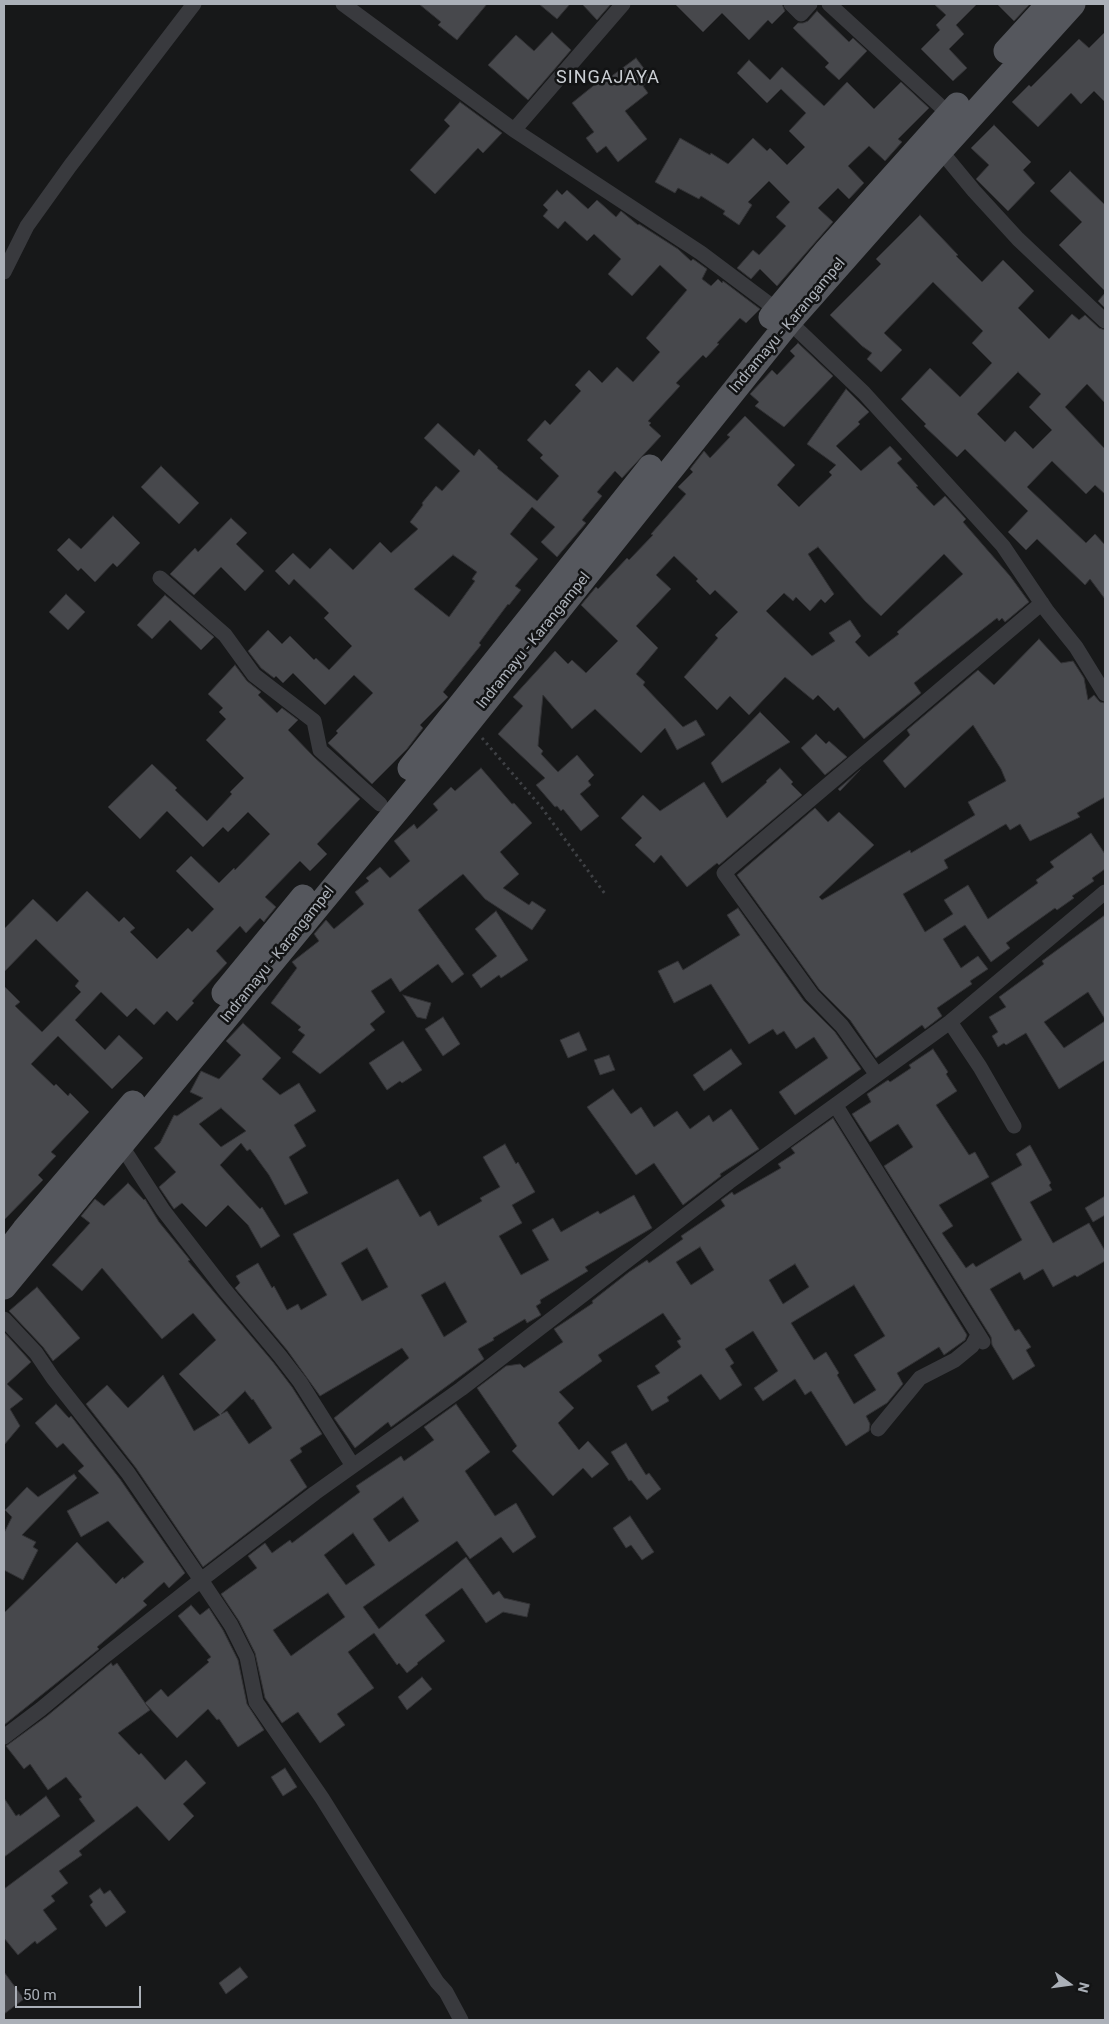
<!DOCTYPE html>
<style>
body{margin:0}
#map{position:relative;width:1109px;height:2024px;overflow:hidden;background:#171819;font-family:Roboto,sans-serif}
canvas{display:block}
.frame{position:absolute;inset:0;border:5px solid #abb0b8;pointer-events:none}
.north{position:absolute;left:1044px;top:1959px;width:50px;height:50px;-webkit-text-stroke:4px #121314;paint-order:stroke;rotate:104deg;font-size:14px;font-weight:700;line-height:20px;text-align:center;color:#abb0b8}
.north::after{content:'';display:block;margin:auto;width:18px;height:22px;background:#abb0b8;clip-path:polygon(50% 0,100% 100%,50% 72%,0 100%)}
.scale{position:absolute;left:15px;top:1986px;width:126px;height:22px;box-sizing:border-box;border:2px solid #abb0b8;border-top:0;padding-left:6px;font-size:15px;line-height:18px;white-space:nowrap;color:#abb0b8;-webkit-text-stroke:4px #121314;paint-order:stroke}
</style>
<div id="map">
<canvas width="1109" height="2024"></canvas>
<div class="frame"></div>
<div class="north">N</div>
<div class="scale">50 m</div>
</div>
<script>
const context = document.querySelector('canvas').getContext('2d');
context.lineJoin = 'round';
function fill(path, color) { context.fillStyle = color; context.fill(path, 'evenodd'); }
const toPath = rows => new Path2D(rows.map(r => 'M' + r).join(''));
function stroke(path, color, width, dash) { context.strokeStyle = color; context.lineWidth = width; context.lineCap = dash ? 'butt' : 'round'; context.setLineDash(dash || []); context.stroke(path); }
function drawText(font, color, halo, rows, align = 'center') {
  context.font = font + ' Roboto,sans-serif'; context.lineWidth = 5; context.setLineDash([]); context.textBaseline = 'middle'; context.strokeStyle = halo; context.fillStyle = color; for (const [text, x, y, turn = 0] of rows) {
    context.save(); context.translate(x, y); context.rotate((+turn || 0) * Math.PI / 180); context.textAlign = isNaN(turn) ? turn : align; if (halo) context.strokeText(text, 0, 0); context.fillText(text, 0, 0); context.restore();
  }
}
const building = toPath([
 [419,4,487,4,457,40,438,25,441,22,419,4],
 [539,4,570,4,557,19,539,4],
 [582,4,611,4,597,20,582,4],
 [675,4,782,4,785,11,772,24,768,20,749,40,722,13,703,32,675,4],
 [934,4,977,4,956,25,964,34,949,49,967,68,953,81,921,49,940,30,936,25,946,15,934,4],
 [997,4,1030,4,1014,21,997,4],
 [817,11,849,42,853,38,867,51,839,80,825,67,829,63,793,28,798,23,803,23,808,21,817,11],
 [552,32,571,50,528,100,488,65,516,35,534,51,552,32],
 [1105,32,1105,102,1094,91,1081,104,1071,93,1038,127,1012,102,1029,85,1031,87,1079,39,1089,48,1105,32],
 [636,58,652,79,643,86,648,93,625,111,647,139,618,162,606,146,597,153,586,138,594,132,572,103,603,78,605,81,636,58],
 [749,60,770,80,782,67,824,106,847,82,874,109,901,82,929,108,898,139,902,142,885,161,869,146,848,166,864,183,849,199,838,188,818,208,833,222,777,286,760,269,751,279,737,268,753,250,759,255,786,226,776,217,790,202,769,181,748,202,752,205,739,225,723,214,725,211,701,196,699,199,678,188,675,193,655,182,680,138,710,155,711,153,728,164,753,138,767,151,770,148,787,165,805,147,789,131,806,113,781,89,767,103,737,73,749,60],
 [460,102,502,133,483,153,478,148,435,194,410,170,450,126,444,120,460,102],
 [994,125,1031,162,1023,170,1035,183,1008,211,976,179,989,165,971,148,994,125],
 [1070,171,1105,205,1105,291,1059,245,1082,222,1050,191,1070,171],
 [557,190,562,195,567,190,588,209,597,200,616,217,621,211,638,225,639,224,678,249,691,261,693,259,707,269,702,279,711,286,718,279,722,283,723,281,760,309,746,323,740,318,717,343,719,344,706,358,703,355,676,383,680,386,648,421,651,423,649,425,661,436,622,478,615,471,597,492,602,496,582,520,586,523,557,557,541,542,555,527,532,507,510,534,538,559,515,586,521,590,509,605,508,604,479,643,481,645,443,692,448,697,420,725,423,728,407,749,372,784,328,743,338,733,336,731,373,693,354,675,325,705,293,673,283,683,276,676,274,678,261,668,248,651,268,630,282,644,290,636,314,660,316,658,329,670,352,646,324,618,329,613,294,579,289,585,275,571,293,553,310,569,330,548,353,570,380,542,391,553,418,529,410,522,423,505,422,503,436,486,442,491,460,471,424,438,438,423,474,456,479,449,498,467,497,468,537,501,559,476,540,458,543,455,527,440,545,420,550,425,581,391,575,385,589,370,602,383,617,367,633,382,660,352,646,338,687,290,660,265,632,296,608,274,621,259,594,234,587,241,565,221,558,229,543,216,548,210,543,205,557,190],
 [453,555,477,572,472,579,475,581,449,617,414,589,453,555],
 [920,215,958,255,956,256,982,282,1003,260,1034,291,1018,308,1049,339,1072,314,1079,320,1085,315,1099,328,1105,330,1105,403,1087,384,1065,407,1105,449,1105,494,1095,485,1086,494,1052,461,1027,487,1086,543,1095,534,1105,545,1105,599,1090,579,1085,585,1037,539,1026,550,1008,532,1028,511,965,449,957,457,924,426,926,424,901,399,930,368,960,397,992,363,972,343,983,331,933,282,884,333,902,350,881,372,867,359,872,353,862,346,830,315,881,264,876,259,920,215],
 [1018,372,1041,394,1029,407,1052,430,1033,449,1015,431,1005,442,977,414,1018,372],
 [1105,293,1105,308,1098,301,1105,293],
 [798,343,833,376,784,427,755,406,759,402,750,394,772,370,777,375,795,356,790,351,798,343],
 [846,389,869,412,858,422,860,424,836,446,861,471,890,446,902,459,897,463,918,486,916,487,934,506,945,496,966,519,963,522,1010,576,1029,602,1005,622,1002,618,999,621,997,618,914,683,921,693,864,739,838,707,834,711,818,695,813,700,785,677,749,715,730,696,717,710,684,677,718,638,715,635,738,612,715,590,710,595,696,581,698,579,674,556,656,575,671,589,636,626,658,648,636,674,645,682,643,685,683,727,696,720,705,735,677,750,665,728,641,753,595,709,572,729,543,695,538,746,543,751,541,754,558,772,577,755,594,775,588,781,591,785,580,794,599,816,581,831,563,809,561,811,557,806,555,807,536,785,545,778,498,734,523,706,513,697,555,651,568,664,572,660,586,673,618,641,581,605,596,587,598,589,627,558,629,560,653,535,651,534,686,494,678,487,693,472,690,469,704,451,710,458,730,437,727,435,745,416,795,465,777,485,799,507,807,499,832,475,829,472,836,465,807,444,846,389],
 [818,547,865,601,881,616,944,554,963,574,897,632,899,634,869,657,855,642,861,636,850,620,829,633,835,641,812,656,766,611,784,593,793,601,796,597,810,611,821,599,825,603,834,594,808,554,818,547],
 [161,466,199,503,179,524,141,487,161,466],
 [113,516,140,543,117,567,113,563,95,582,81,568,78,571,57,550,69,538,81,549,113,516],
 [231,518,247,533,236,544,264,571,245,591,221,567,194,595,170,574,195,548,198,552,231,518],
 [66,594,85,612,68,630,49,612,66,594],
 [165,595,214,637,201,650,170,620,152,639,137,625,165,595],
 [1039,639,1061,663,1073,661,1084,678,1088,700,1094,695,1100,702,1105,703,1105,797,1077,813,1080,817,1030,841,1020,824,1010,830,1006,824,944,860,948,868,903,894,925,932,953,914,944,900,968,885,988,919,1038,883,1036,880,1054,867,1050,862,1091,833,1105,854,1105,869,1092,878,1094,881,1072,896,1074,898,1057,910,1055,908,1006,943,1010,948,991,962,965,925,943,939,961,968,978,956,988,969,970,981,972,984,937,1008,942,1016,925,1029,922,1025,876,1058,850,1020,819,989,737,875,815,808,828,822,839,812,874,845,819,897,822,900,910,850,911,853,975,815,968,802,1006,781,1001,769,973,725,905,788,883,761,910,735,907,730,978,670,994,685,1039,639],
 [235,665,247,681,261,692,258,695,277,713,282,708,298,720,288,730,314,757,360,799,317,844,327,854,310,871,300,861,265,897,276,907,266,919,264,922,260,918,246,933,240,926,216,951,227,963,192,1001,194,1003,177,1021,167,1011,154,1025,136,1008,127,1017,101,992,75,1020,105,1050,119,1035,143,1058,112,1089,58,1036,31,1064,54,1086,56,1084,68,1096,70,1093,89,1112,51,1152,56,1156,38,1175,43,1180,4,1220,4,986,20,1002,15,1006,42,1032,81,992,75,986,79,981,36,939,4,972,4,929,33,899,57,922,87,891,119,922,124,917,135,928,130,932,157,959,188,928,192,932,214,909,176,871,191,856,219,883,234,868,235,870,270,834,248,812,228,832,223,827,203,847,167,811,140,839,108,807,152,764,177,788,175,790,207,821,232,794,230,792,244,778,206,740,226,719,219,712,223,708,208,694,235,665],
 [760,712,790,742,722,783,711,763,760,712],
 [816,734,826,744,829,741,847,757,825,775,801,748,816,734],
 [481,768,512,804,514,803,532,823,500,852,519,874,503,888,529,905,532,901,546,910,532,930,485,899,463,874,418,910,464,974,452,983,438,964,400,992,391,978,371,991,385,1012,370,1024,375,1030,320,1074,292,1052,305,1035,298,1030,301,1027,271,1003,297,968,292,962,319,941,314,934,326,920,334,929,364,904,355,892,369,881,366,878,380,867,390,878,410,861,394,841,414,824,417,829,438,810,433,804,451,787,455,791,481,768],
 [780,768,793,782,791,784,802,795,719,865,717,863,687,887,661,855,654,863,635,845,642,838,621,818,643,795,660,811,704,782,727,818,767,782,766,781,780,768],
 [860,770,840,791,838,789,860,770],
 [738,908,804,1001,835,1032,861,1069,795,1115,779,1092,828,1058,814,1037,796,1049,784,1031,777,1035,773,1029,749,1044,711,984,674,1003,658,971,678,961,683,970,740,935,727,915,738,908],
 [496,911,528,960,501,978,499,975,481,988,472,975,497,956,475,929,496,911],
 [1105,915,1105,1019,1088,992,1044,1022,1064,1048,1105,1021,1105,1060,1059,1089,1026,1033,1006,1045,1004,1043,998,1047,992,1036,998,1032,989,1017,1006,1007,999,997,1044,964,1042,961,1105,915],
 [403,995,431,1003,426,1019,417,1017,403,995],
 [443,1017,460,1044,443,1056,425,1029,443,1017],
 [243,1023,281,1058,262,1079,280,1095,299,1083,316,1111,294,1125,306,1146,289,1157,308,1193,285,1205,269,1175,250,1149,247,1151,241,1143,220,1165,260,1209,262,1207,280,1236,261,1248,248,1225,228,1205,206,1227,182,1203,174,1209,159,1187,176,1172,154,1148,160,1143,174,1115,177,1116,203,1098,190,1092,201,1071,219,1079,241,1055,226,1041,243,1023],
 [221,1108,246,1131,221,1147,199,1124,221,1108],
 [579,1032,587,1050,568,1058,560,1040,579,1032],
 [403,1041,422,1070,402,1083,400,1081,387,1090,369,1063,403,1041],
 [731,1049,742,1064,704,1091,693,1075,731,1049],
 [933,1049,948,1072,946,1074,957,1091,936,1105,969,1155,975,1152,989,1177,939,1205,953,1226,942,1233,966,1268,973,1263,976,1267,1022,1240,991,1183,1022,1165,1016,1154,1030,1145,1051,1183,1049,1185,1052,1190,1030,1202,1053,1243,1089,1223,1105,1251,1105,1261,1077,1277,1075,1275,1053,1287,1043,1269,1024,1280,1020,1272,990,1289,1015,1331,1019,1329,1031,1347,1026,1350,1035,1366,1013,1380,992,1345,991,1337,884,1166,913,1147,898,1124,870,1142,852,1114,871,1102,867,1094,888,1080,890,1082,911,1068,909,1065,933,1049],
 [609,1055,615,1070,600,1075,594,1060,609,1055],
 [613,1089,631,1114,641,1107,654,1127,677,1111,690,1129,709,1115,713,1122,731,1109,759,1149,720,1174,721,1176,683,1205,654,1163,636,1175,587,1107,613,1089],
 [833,1118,967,1335,965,1340,944,1355,939,1347,897,1373,903,1384,887,1403,866,1416,870,1424,869,1431,846,1446,811,1391,805,1395,795,1379,763,1401,754,1388,778,1371,753,1331,725,1349,734,1363,730,1366,742,1385,720,1400,701,1374,667,1397,669,1401,652,1411,637,1386,660,1373,655,1366,681,1347,677,1341,681,1339,663,1313,598,1355,602,1361,559,1392,574,1408,558,1423,579,1450,588,1441,609,1464,592,1478,583,1468,553,1496,512,1451,517,1446,477,1388,506,1366,520,1364,524,1368,563,1342,554,1329,593,1303,592,1301,629,1272,647,1260,649,1263,683,1239,681,1236,725,1206,721,1200,732,1192,734,1195,781,1168,778,1164,795,1153,791,1148,833,1118],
 [700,1247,714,1270,691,1285,676,1262,700,1247],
 [795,1264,809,1287,783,1304,769,1280,795,1264],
 [854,1285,885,1336,854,1355,876,1390,854,1404,837,1375,839,1373,826,1352,814,1360,791,1323,854,1285],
 [505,1144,516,1164,518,1162,535,1192,512,1205,522,1223,499,1236,521,1275,549,1260,532,1230,553,1218,561,1232,598,1211,600,1214,634,1195,652,1228,585,1267,588,1271,540,1300,541,1303,536,1306,541,1315,527,1323,525,1319,493,1338,494,1340,478,1349,484,1359,391,1427,388,1422,355,1448,334,1418,409,1358,402,1348,320,1396,287,1350,235,1288,240,1283,236,1276,258,1263,272,1288,274,1286,287,1310,298,1304,301,1310,327,1295,293,1234,398,1179,420,1217,430,1211,438,1226,482,1201,480,1198,500,1187,483,1157,505,1144],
 [367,1248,388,1287,362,1301,341,1263,367,1248],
 [445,1282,467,1322,444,1337,421,1295,445,1282],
 [128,1183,144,1200,145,1199,159,1222,190,1260,188,1261,273,1362,292,1387,322,1434,300,1448,302,1452,290,1460,307,1487,203,1567,136,1468,86,1404,107,1385,128,1408,163,1375,194,1431,220,1415,179,1374,216,1340,193,1313,162,1339,102,1268,82,1291,52,1265,90,1223,81,1216,95,1199,104,1206,128,1183],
 [245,1391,252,1400,253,1399,272,1428,249,1444,227,1411,221,1414,245,1391],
 [1105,1196,1105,1215,1093,1222,1085,1208,1105,1196],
 [37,1287,80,1338,53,1361,43,1347,9,1311,37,1287],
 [4,1332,31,1362,7,1384,23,1399,10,1409,20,1426,4,1445,4,1332],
 [56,1404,69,1418,71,1416,120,1479,185,1573,169,1588,164,1582,143,1601,147,1605,97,1647,99,1649,4,1725,4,1613,77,1542,116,1584,123,1577,124,1579,144,1562,108,1521,81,1537,67,1511,99,1493,78,1471,84,1466,63,1443,57,1448,35,1423,56,1404],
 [456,1404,490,1452,465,1471,495,1516,516,1503,536,1537,513,1553,501,1537,470,1559,457,1541,363,1607,379,1629,466,1557,493,1595,499,1591,504,1598,530,1604,527,1617,503,1612,486,1623,462,1588,425,1615,445,1641,417,1663,418,1664,407,1673,399,1663,397,1665,374,1633,348,1652,374,1688,337,1714,345,1725,320,1743,298,1712,282,1723,265,1698,255,1653,239,1621,221,1594,257,1568,248,1556,265,1543,272,1553,290,1540,292,1543,360,1492,356,1486,401,1456,404,1461,434,1440,424,1427,456,1404],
 [403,1497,419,1521,389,1542,373,1519,403,1497],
 [353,1533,375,1565,346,1585,324,1555,353,1533],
 [328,1593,345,1617,291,1656,273,1630,328,1593],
 [626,1443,646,1475,649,1473,661,1489,647,1500,631,1480,629,1481,611,1452,626,1443],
 [74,1474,77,1478,22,1535,36,1542,33,1547,38,1550,23,1580,4,1570,4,1533,12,1517,5,1510,27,1487,38,1497,74,1474],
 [630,1516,654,1552,642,1560,631,1545,626,1548,613,1528,630,1516],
 [191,1605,200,1615,209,1608,223,1630,238,1660,247,1704,264,1730,238,1747,219,1719,217,1720,208,1709,177,1738,145,1703,161,1689,168,1697,209,1662,207,1660,211,1657,178,1616,191,1605],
 [111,1663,113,1666,117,1663,150,1710,118,1733,139,1755,141,1753,165,1780,186,1760,206,1783,183,1804,194,1816,169,1841,137,1806,79,1851,82,1855,59,1871,68,1883,51,1896,55,1901,43,1910,57,1929,37,1944,35,1941,18,1955,4,1938,4,1889,95,1821,79,1799,82,1797,66,1777,48,1790,30,1764,24,1769,6,1746,47,1716,111,1663],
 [422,1677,432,1689,407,1710,398,1697,422,1677],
 [285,1768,297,1787,283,1796,271,1777,285,1768],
 [46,1796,60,1816,4,1857,4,1798,16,1816,19,1814,20,1816,46,1796],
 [100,1888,104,1894,110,1890,126,1912,106,1927,90,1905,93,1902,89,1896,100,1888],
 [240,1967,248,1977,226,1994,219,1983,240,1967],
 [4,1972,24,1999,4,2014,4,1972]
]);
const path = toPath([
 [482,738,542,808,605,894]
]);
const minor = toPath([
 [343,4,514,130,701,253,777,310,864,393,1003,546,1047,611,1076,647,1105,694],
 [791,4,801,14,810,4],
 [829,4,949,114],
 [514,130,623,4],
 [936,145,974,191,1018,239,1105,321],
 [4,272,27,226,70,166,194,4],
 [160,578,225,635,254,675,314,721,320,750,380,804],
 [950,1022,980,1067,1014,1126],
 [877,1075,842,1026,812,995,724,873,1042,603],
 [836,1106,983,1342],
 [121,1145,163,1210,224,1289,280,1356,300,1382,353,1466],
 [4,1319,36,1353,53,1378,128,1473,201,1580,106,1655,41,1709,4,1737],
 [878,1429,920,1378,955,1360,972,1346,978,1335],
 [461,2020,446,1992,437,1982,322,1798,256,1702,247,1657,231,1625,201,1580,315,1493,461,1389,729,1182,950,1022,1105,892]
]);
const primary = toPath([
 [1006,51,1049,4],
 [771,317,827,250,957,105],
 [410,768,650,467],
 [224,993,303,897],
 [4,1256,24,1230,133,1103],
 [4,1287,437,762,789,322,941,150,1073,4]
]);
const streetNames = [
 ["Indramayu - Karangampel",788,326,-50],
 ["Indramayu - Karangampel",534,641,-51],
 ["Indramayu - Karangampel",278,955,-51]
];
const quarterNames = [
 ["SINGAJAYA",608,78]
];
fill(building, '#47484c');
stroke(building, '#323235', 1);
stroke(path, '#3f4145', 3, [2.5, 4]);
stroke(minor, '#393a3e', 15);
stroke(primary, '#55575d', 25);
drawText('15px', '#abb0b8', '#121314', streetNames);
context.letterSpacing = '1px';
drawText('18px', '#cbcfd4', '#121314', quarterNames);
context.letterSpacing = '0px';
</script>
